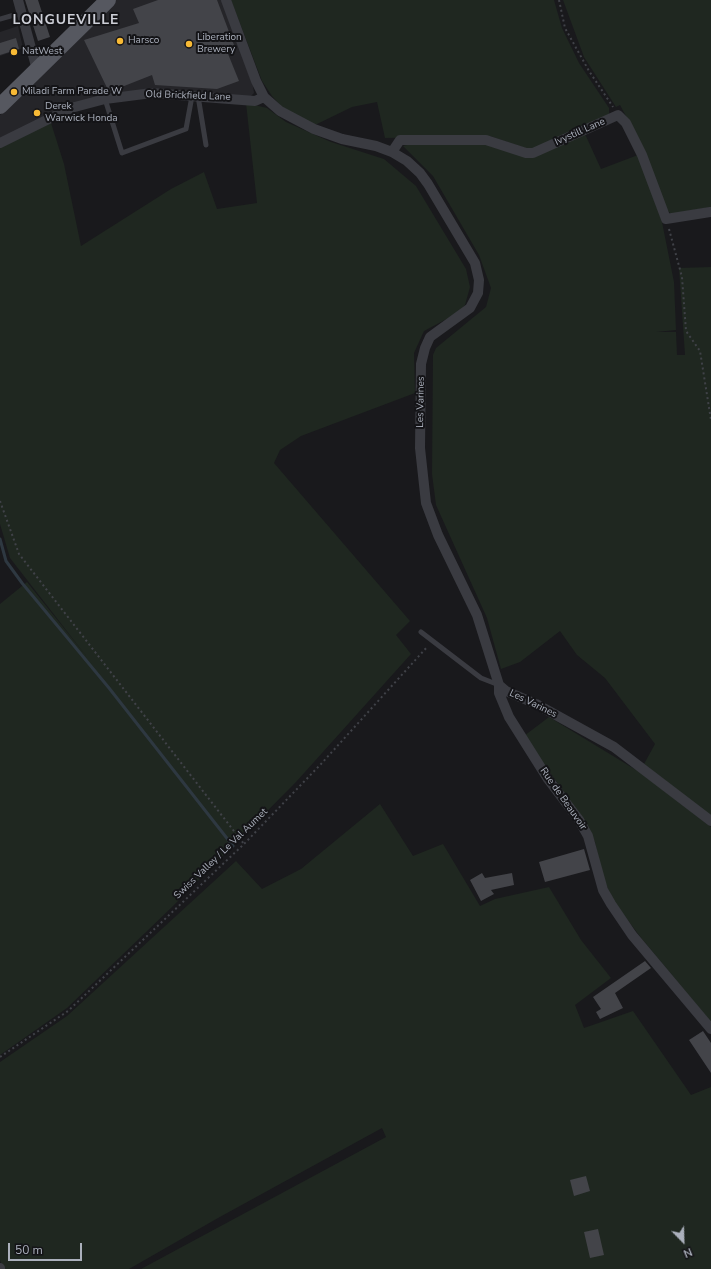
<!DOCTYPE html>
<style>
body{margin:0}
#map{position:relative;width:711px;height:1269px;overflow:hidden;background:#19191c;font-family:"Nunito Sans",sans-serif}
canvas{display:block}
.north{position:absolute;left:663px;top:1221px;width:40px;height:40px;-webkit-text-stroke:3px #141417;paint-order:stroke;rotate:157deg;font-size:11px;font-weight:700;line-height:16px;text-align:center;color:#abb0bc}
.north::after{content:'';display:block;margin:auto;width:14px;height:18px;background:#abb0bc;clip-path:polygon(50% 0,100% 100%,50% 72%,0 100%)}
.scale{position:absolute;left:8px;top:1243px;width:74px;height:18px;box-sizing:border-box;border:2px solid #abb0bc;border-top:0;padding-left:5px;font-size:12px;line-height:14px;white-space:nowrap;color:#abb0bc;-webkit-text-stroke:3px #141417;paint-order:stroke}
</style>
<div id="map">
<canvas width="711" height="1269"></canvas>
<div class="north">N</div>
<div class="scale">50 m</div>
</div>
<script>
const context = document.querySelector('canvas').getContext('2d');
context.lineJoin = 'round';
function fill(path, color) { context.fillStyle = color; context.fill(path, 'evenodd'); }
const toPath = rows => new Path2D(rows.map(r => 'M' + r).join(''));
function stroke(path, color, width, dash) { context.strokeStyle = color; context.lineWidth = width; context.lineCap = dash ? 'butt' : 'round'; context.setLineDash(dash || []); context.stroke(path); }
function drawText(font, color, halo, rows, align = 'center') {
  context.font = font + ' "Nunito Sans",sans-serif'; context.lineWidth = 4; context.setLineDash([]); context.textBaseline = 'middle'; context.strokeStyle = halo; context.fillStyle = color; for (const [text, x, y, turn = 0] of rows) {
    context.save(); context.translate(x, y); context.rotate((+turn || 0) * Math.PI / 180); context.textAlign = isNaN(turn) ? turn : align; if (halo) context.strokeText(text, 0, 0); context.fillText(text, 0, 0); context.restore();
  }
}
const built = toPath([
 [116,0,222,0,253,86,254,93,250,97,109,95,0,139,0,115],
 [18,26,23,48,0,56,0,32]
]);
const green = toPath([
 [231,0,554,0,562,28,579,63,609,108,609,116,531,150,490,136,385,138,377,102,352,107,315,125,282,107,272,96,262,81],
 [563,0,711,0,711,207,671,214,667,210,635,133,620,105,616,107,584,57],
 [246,103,267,108,286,122,331,142,384,159,416,186,466,269,470,287,465,305,456,314,424,331,414,353,415,393,301,436,280,450,274,463,410,621,396,635,411,654,296,782,171,908,67,1008,0,1055,0,604,27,582,87,657,10,558,0,524,0,146,51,123,64,164,81,246,171,189,204,172,217,209,257,203],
 [585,134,601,169,638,155,662,222,674,282,676,330,656,332,676,332,677,355,685,355,679,268,711,267,711,816,644,764,655,744,605,678,577,655,560,631,520,662,501,669,487,618,436,505,432,474,433,355,436,348,486,307,491,288,479,255,433,176,403,146,410,144,486,143,531,158],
 [549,717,641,773,711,827,711,1022,642,939,614,902,603,878,595,842,583,819,524,736],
 [380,804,413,856,443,844,480,906,495,899,549,887,581,940,611,978,575,1005,584,1028,633,1011,691,1095,711,1087,711,1269,141,1269,386,1137,382,1128,218,1218,129,1269,3,1269,0,1260,0,1062,67,1016,236,861,262,889,301,869]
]);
const stream = toPath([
 [0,539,6,561,22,583,109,688,233,846]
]);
const building = toPath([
 [25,0,38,0,50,37,38,41],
 [158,0,217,0,234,45,226,49,239,81,217,89,155,85,152,75,109,92,84,40,139,23,133,9],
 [16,38,19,49,0,55,0,43],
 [584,849,590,870,545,882,539,862],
 [482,873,485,878,512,873,514,885,491,890,494,894,481,901,470,880],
 [645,961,651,968,615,993,623,1008,600,1019,596,1012,601,1009,593,997],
 [703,1031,711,1043,711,1073,689,1040],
 [586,1176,590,1191,574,1196,570,1180],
 [598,1229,604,1255,590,1258,584,1232]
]);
const path = toPath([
 [559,0,565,28,589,71,613,107],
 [669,229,682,277,686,331,700,351,711,420],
 [0,501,19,554,244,844],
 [0,1057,68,1011,244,844,321,764,428,646]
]);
const service = toPath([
 [0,19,21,13],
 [198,96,206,145],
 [105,99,122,153,186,129,192,96],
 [421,632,481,678,499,685]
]);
const minor = toPath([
 [18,0,37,70],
 [226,0,256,81,264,97,280,111,314,129,342,139,376,146,392,152,407,161,420,173,428,184,475,263,479,280,478,293,470,308,430,337,425,348,421,364,420,448,426,503,438,535,477,615,499,685,506,691,536,704,614,747,711,821],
 [0,143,71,108,105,99,152,93,255,101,264,97],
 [392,152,400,140,486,140,526,153,533,153,618,115,626,123,642,155,666,219,710,212],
 [499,685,499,693,509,717,548,779,579,820,588,836,603,890,611,904,632,935,711,1029],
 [0,1268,0,1269]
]);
const primary = toPath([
 [0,106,108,0]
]);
const markers = [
 [120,41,4,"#f8ba35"],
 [189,44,4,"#f8ba35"],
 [14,52,4,"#f8ba35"],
 [14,92,4,"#f8ba35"],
 [37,113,4,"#f8ba35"]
];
const poiNames = [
 ["Liberation",197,38],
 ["Brewery",197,50],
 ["Harsco",128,41],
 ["NatWest",22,52],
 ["Miladi Farm Parade W",22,92],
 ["Derek",45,107],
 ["Warwick Honda",45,119]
];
const streetNames = [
 ["Old Brickfield Lane",188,96,2],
 ["Ivystill Lane",580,132,-24],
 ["Les Varines",421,402,-89],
 ["Les Varines",533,704,26],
 ["Rue de Beauvoir",563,799,55],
 ["Swiss Valley / Le Val Aumet",221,854,-44]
];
const districtNames = [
 ["LONGUEVILLE",66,21]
];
fill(built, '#252529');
fill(green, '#1f2720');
stroke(stream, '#2e3841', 3);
fill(building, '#434449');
stroke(path, '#404248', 2, [2, 3]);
stroke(service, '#3a3b41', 5);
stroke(minor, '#3a3b41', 10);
stroke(primary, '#565860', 16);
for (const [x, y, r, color] of markers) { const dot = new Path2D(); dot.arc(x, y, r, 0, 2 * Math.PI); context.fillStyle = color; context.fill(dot); stroke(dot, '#141417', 1.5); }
drawText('10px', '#abb0bc', '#141417', poiNames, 'left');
drawText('10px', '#abb0bc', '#141417', streetNames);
context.letterSpacing = '1px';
drawText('bold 14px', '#cdcfd7', '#141417', districtNames);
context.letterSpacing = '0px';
</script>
